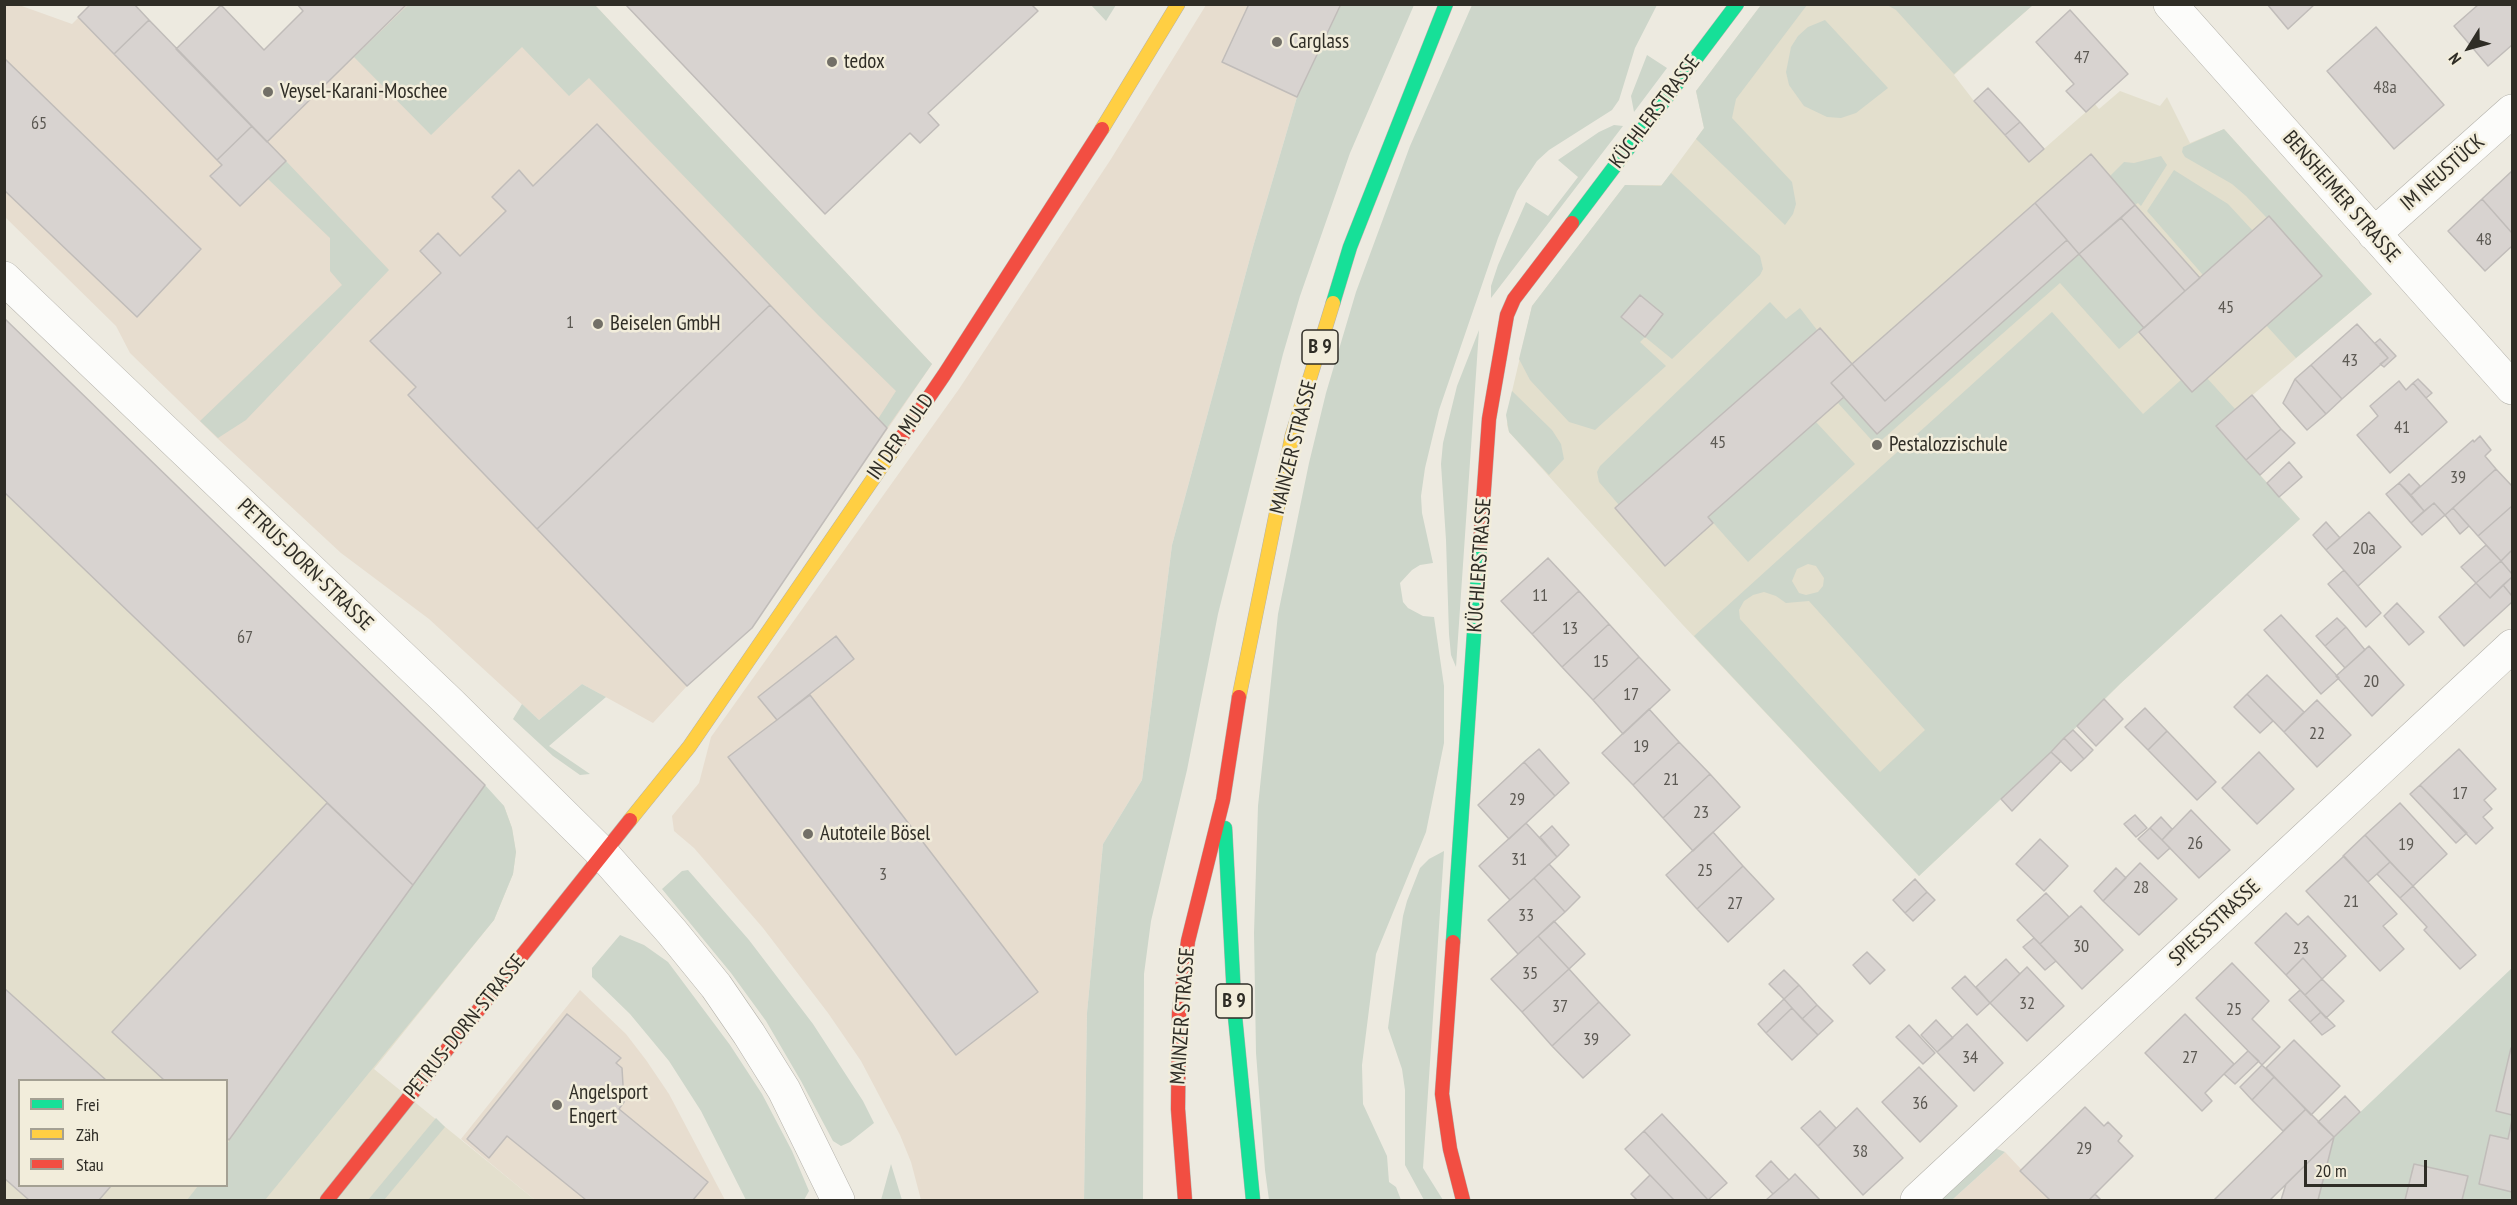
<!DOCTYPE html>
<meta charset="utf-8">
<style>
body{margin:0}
#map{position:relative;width:2517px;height:1205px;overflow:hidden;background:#edeae0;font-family:"PT Sans Narrow",sans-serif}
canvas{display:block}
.frame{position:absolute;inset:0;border:6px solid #2f2d26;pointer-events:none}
.legend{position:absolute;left:18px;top:1079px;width:210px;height:108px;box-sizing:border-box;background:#f2eddb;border:2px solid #a4a093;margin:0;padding:8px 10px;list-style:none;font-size:18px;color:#2f2d26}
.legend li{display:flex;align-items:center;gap:12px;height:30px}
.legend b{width:30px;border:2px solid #a4a093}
.north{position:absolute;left:2439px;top:18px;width:60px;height:60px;-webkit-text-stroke:4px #f2eddb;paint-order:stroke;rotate:233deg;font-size:16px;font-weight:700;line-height:24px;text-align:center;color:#2f2d26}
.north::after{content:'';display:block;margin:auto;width:21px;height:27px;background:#2f2d26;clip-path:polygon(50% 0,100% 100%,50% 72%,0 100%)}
.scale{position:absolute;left:2304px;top:1160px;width:123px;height:27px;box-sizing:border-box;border:3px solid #2f2d26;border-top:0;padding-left:8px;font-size:18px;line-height:21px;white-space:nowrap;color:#2f2d26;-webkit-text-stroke:4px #f2eddb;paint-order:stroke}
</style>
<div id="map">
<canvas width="2517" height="1205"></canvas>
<div class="frame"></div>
<ul class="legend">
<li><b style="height:8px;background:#16e098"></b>Frei</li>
<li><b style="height:8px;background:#ffcf43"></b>Zäh</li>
<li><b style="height:8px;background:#f24e42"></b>Stau</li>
</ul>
<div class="north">N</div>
<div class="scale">20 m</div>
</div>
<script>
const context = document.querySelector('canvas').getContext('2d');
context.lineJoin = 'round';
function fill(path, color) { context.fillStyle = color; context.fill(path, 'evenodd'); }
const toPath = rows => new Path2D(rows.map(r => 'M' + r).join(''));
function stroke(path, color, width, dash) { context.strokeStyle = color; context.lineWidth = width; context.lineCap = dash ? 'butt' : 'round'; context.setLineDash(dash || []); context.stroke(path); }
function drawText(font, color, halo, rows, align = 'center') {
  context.font = font + ' "PT Sans Narrow",sans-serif'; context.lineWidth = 5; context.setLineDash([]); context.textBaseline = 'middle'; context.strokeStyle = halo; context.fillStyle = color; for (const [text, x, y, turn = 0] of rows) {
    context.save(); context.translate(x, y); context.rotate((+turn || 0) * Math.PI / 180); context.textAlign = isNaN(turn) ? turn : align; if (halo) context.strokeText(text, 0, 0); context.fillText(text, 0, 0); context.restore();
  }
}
const commercial = toPath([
 [4,5,19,5,72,24,91,5,267,141,407,5,595,5,932,364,752,628,687,686,653,723,582,684,539,720,429,619,341,553,217,438,130,353,116,326,5,217],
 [1206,5,1341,5,1297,97,1253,247,1172,545,1142,780,1103,844,1087,1013,1084,1200,921,1200,911,1162,900,1135,861,1061,828,1013,763,928,694,848,674,831,672,816,699,783,711,737,959,389,1111,159],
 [580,990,626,1034,646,1060,669,1094,725,1200,535,1200,461,1139],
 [2005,1152,2050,1200,1952,1200]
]);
const built = toPath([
 [1761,5,2033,5,1954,75,1974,101,2029,162,2095,104,2099,109,2120,91,2160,106,2167,97,2190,143,2224,129,2372,294,2216,426,2300,519,2121,683,2051,752,1919,876,1682,624,1509,432,1507,425,1510,400,1532,306,1625,185,1662,185,1704,128,1696,91],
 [4,319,504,806,512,828,516,852,513,874,494,920,374,1069,535,1200,5,1200],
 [20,1080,226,1080,226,1186,20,1186]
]);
const green = toPath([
 [408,5,595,5,932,364,887,428,878,419,896,391,818,315,589,78,569,96,522,47,431,135,354,57],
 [1091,5,1116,5,1106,21],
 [1341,5,1414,5,1350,153,1300,296,1283,354,1218,614,1187,770,1151,921,1144,974,1143,1200,1084,1200,1087,1013,1103,844,1142,780,1172,545,1253,247,1297,97],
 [1472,5,1657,5,1635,48,1619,100,1612,110,1549,150,1537,161,1517,191,1498,238,1439,410,1425,468,1421,496,1422,513,1433,563,1420,565,1412,570,1400,583,1403,602,1408,608,1423,616,1434,617,1444,686,1444,743,1426,832,1376,954,1362,1065,1363,1104,1387,1156,1389,1182,1396,1187,1401,1200,1269,1200,1265,1170,1256,1053,1254,933,1258,806,1278,614,1309,463,1326,393,1356,292,1410,146],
 [1761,5,1807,5,1736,99,1732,118,1792,182,1796,204,1793,214,1785,225,1696,139,1704,128,1696,91],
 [1887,5,2033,5,1954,74,1896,10],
 [1825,20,1888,88,1856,113,1841,118,1827,117,1804,106,1789,85,1786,72,1791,47,1798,36,1808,27],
 [1647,55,1667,68,1634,112,1631,96],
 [1614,125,1623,126,1491,298,1491,286,1498,265,1526,202,1548,216,1578,177,1558,160,1599,132],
 [2224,129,2372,294,2296,358,2266,325,2322,276,2246,196,2232,184,2185,157,2182,152,2183,147],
 [2161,156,2167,165,2141,206,2138,203,2135,205,2110,176,2124,162,2134,163],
 [286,161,389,270,246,420,218,438,200,421,342,285,330,271,330,238,268,179],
 [2174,170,2228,204,2253,231,2203,275,2147,211],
 [1671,173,1760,256,1763,269,1760,275,1672,359,1645,337,1640,342,1666,366,1595,430,1569,422,1530,380,1519,359,1532,306,1625,185,1661,186],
 [2079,254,2144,328,2119,349,2060,283,1876,445,1838,403,1844,398,1877,434],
 [1770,302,1786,319,1800,308,1817,330,1619,505,1599,482,1597,472,1600,466],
 [2052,312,2143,414,2181,380,2192,392,2207,378,2235,409,2216,427,2300,519,2121,683,2051,752,1919,876,1694,636],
 [1808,564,1816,566,1824,578,1823,586,1818,592,1806,595,1799,593,1792,581,1797,569],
 [1764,592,1776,596,1786,603,1809,601,1925,730,1880,772,1740,619,1739,610,1744,601,1753,595],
 [1479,330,1456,667,1451,655,1449,634,1446,540,1441,464,1443,443,1457,386],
 [1512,391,1552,430,1561,444,1564,459,1549,475,1509,432,1506,415],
 [1816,422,1855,464,1748,562,1708,517],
 [582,684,606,697,549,746,590,774,580,775,553,756,513,719,522,704,539,720],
 [485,785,504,806,512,828,516,852,513,874,494,920,265,1200,187,1200,198,1186,226,1186,227,1144],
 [1444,851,1423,1168,1443,1200,1424,1200,1405,1165,1405,1090,1402,1069,1388,1028,1403,916,1407,901,1420,868,1429,859],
 [688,870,749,940,813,1024,863,1101,874,1123,850,1142,841,1146,833,1141,801,1081,766,1021,731,973,662,889,682,871],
 [620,935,644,945,668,962,730,1045,762,1094,792,1151,809,1191,804,1200,746,1200,701,1111,669,1061,630,1014,592,977,592,968],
 [2512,968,2512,1200,2318,1200,2334,1137],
 [436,1118,445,1127,384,1200,368,1200],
 [1992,1147,2005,1152,1952,1200,1935,1200],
 [891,1164,902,1200,881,1200]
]);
const building = toPath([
 [91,4,134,4,149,20,114,54,78,17,91,4],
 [297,4,407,4,267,142,176,49,221,5,264,50,303,11,297,4],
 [625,4,1031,4,1038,11,928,113,939,125,920,143,910,133,825,214,625,4],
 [1249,4,1341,4,1297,97,1222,62,1249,4],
 [2267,4,2315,4,2288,29,2267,4],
 [2479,4,2512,4,2512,45,2488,66,2454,26,2479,4],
 [2070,10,2128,74,2086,112,2066,91,2074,84,2036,42,2070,10],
 [149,20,252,126,217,160,114,54,149,20],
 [2376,27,2444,105,2394,149,2327,71,2376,27],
 [4,58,201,249,137,317,4,190,4,58],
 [1988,88,2020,122,2005,135,1974,101,1988,88],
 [2020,122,2044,149,2029,162,2005,135,2020,122],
 [597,124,770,305,537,529,408,395,416,387,370,341,441,273,420,251,438,233,460,256,506,211,492,197,519,170,533,186,597,124],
 [252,126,286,161,240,206,210,176,222,165,217,160,252,126],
 [2091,154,2135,205,2079,254,2035,203,2091,154],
 [2512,171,2512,233,2482,199,2512,171],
 [2482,199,2512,233,2512,246,2485,271,2448,231,2482,199],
 [2035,203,2067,240,1885,401,1852,364,2035,203],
 [2135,205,2200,278,2185,291,2121,218,2135,205],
 [2269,216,2322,276,2192,392,2139,332,2269,216],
 [2121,218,2185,291,2144,328,2079,254,2121,218],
 [2067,240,2079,254,1877,434,1831,383,1852,364,1885,401,2067,240],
 [1640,295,1663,314,1645,337,1621,317,1640,295],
 [770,305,887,428,752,628,687,686,537,529,770,305],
 [4,318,485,785,413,885,4,492,4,318],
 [2357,324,2388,358,2342,399,2311,365,2357,324],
 [1820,328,1852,364,1831,383,1844,397,1708,517,1713,523,1665,566,1615,508,1820,328],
 [2380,339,2396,356,2384,367,2380,364,2388,358,2375,343,2380,339],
 [2311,365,2342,399,2326,414,2295,379,2311,365],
 [2295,379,2326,414,2307,430,2283,403,2295,379],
 [2418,379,2432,393,2426,398,2413,383,2418,379],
 [2399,381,2406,390,2413,383,2447,422,2390,473,2357,435,2378,416,2370,406,2399,381],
 [2252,395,2281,429,2246,460,2216,426,2252,395],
 [2281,429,2295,443,2260,475,2246,460,2281,429],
 [2480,436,2491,450,2485,456,2496,469,2445,515,2434,503,2424,511,2411,495,2473,440,2474,442,2480,436],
 [2289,462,2302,477,2279,497,2267,483,2289,462],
 [2496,469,2512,486,2512,506,2478,536,2453,508,2496,469],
 [2409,474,2420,486,2411,495,2399,483,2409,474],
 [2399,483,2424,511,2411,523,2386,494,2399,483],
 [2434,503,2445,515,2422,535,2411,523,2434,503],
 [2512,506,2512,550,2501,561,2478,536,2512,506],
 [2453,508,2469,526,2460,534,2445,515,2453,508],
 [2369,512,2401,547,2358,586,2326,550,2369,512],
 [2326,522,2340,538,2326,550,2313,535,2326,522],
 [2486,545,2501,561,2476,583,2461,567,2486,545],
 [2512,550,2512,574,2501,561,2512,550],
 [1548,558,1579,591,1532,634,1501,601,1548,558],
 [2501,561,2512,574,2512,577,2490,598,2476,583,2501,561],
 [2344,570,2381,613,2366,627,2328,584,2344,570],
 [2512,577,2512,596,2503,585,2512,577],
 [2476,583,2490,598,2503,585,2512,596,2512,602,2464,646,2439,617,2476,583],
 [1579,591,1609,624,1562,667,1532,634,1579,591],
 [2397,603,2424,632,2409,645,2384,616,2397,603],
 [2281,615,2339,678,2321,694,2264,630,2281,615],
 [2337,618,2346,627,2325,646,2316,636,2337,618],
 [1609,624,1639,657,1593,700,1562,667,1609,624],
 [2346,627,2365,650,2345,668,2325,646,2346,627],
 [836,636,854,659,777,720,758,697,836,636],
 [2369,646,2404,685,2372,716,2336,676,2369,646],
 [1639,657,1670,690,1623,734,1593,700,1639,657],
 [2267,675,2304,712,2284,732,2247,694,2267,675],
 [2247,694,2273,721,2260,733,2234,707,2247,694],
 [810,695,1038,992,956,1055,728,757,810,695],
 [2104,699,2123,719,2096,746,2077,726,2104,699],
 [2317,700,2351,735,2317,767,2284,732,2317,700],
 [2145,708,2167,731,2148,750,2125,727,2145,708],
 [1649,709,1679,742,1633,785,1602,753,1649,709],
 [2073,730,2093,750,2084,759,2064,738,2073,730],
 [2167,731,2216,782,2197,800,2148,750,2167,731],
 [2064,738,2084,759,2071,771,2051,752,2064,738],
 [1679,742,1710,774,1663,818,1633,785,1679,742],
 [1539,749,1569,783,1555,796,1524,762,1539,749],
 [2459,749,2496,789,2484,800,2492,809,2483,817,2493,828,2476,844,2420,785,2459,749],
 [2051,752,2061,761,2012,811,2001,799,2051,752],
 [2259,752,2294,789,2257,824,2222,788,2259,752],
 [1524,762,1555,796,1509,839,1478,805,1524,762],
 [1710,774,1740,807,1693,851,1663,818,1710,774],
 [2420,785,2467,833,2456,843,2410,794,2420,785],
 [327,803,413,885,229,1140,226,1137,226,1080,164,1080,112,1032,327,803],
 [2400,803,2447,854,2413,886,2365,835,2400,803],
 [2191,810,2230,850,2199,878,2162,840,2191,810],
 [2135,815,2147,828,2136,837,2124,824,2135,815],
 [2161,817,2172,829,2162,840,2150,828,2161,817],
 [1526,823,1557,857,1510,900,1479,866,1526,823],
 [1552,826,1569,845,1557,857,1540,837,1552,826],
 [2150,828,2170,848,2158,859,2138,839,2150,828],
 [1713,832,1743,866,1697,909,1666,875,1713,832],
 [2365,835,2390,862,2368,882,2343,856,2365,835],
 [2040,839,2068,866,2044,891,2016,864,2040,839],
 [2344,856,2397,914,2383,926,2404,949,2380,971,2306,891,2344,856],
 [2390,862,2413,886,2400,898,2377,874,2390,862],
 [2140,863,2177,899,2139,935,2103,901,2140,863],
 [1549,864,1580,897,1565,912,1534,878,1549,864],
 [1743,866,1774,899,1728,942,1697,909,1743,866],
 [2116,868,2126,878,2103,901,2094,891,2116,868],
 [1534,878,1565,912,1518,954,1488,920,1534,878],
 [1915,879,1927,892,1905,913,1893,900,1915,879],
 [2413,886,2476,955,2460,969,2424,930,2427,927,2400,898,2413,886],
 [1927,892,1935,900,1913,921,1905,913,1927,892],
 [2046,893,2069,917,2040,944,2017,920,2046,893],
 [2081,906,2123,950,2082,989,2040,944,2081,906],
 [2286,913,2298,925,2308,916,2346,956,2322,979,2303,958,2286,975,2255,943,2286,913],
 [1554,921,1585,954,1569,969,1538,936,1554,921],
 [1538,936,1569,969,1522,1012,1491,979,1538,936],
 [2034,938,2056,961,2045,970,2023,947,2034,938],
 [1867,952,1885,970,1870,984,1853,965,1867,952],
 [2303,958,2322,979,2305,995,2286,975,2303,958],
 [2006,959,2020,974,1990,1003,1976,987,2006,959],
 [2232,963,2269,1001,2252,1019,2280,1047,2262,1065,2196,998,2232,963],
 [2027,967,2064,1006,2027,1041,1990,1003,2027,967],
 [1569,969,1599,1002,1552,1046,1522,1012,1569,969],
 [1784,970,1799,985,1784,999,1769,984,1784,970],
 [1965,976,1990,1003,1977,1015,1952,988,1965,976],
 [2322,979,2344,1001,2326,1018,2305,995,2322,979],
 [1799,985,1817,1005,1802,1019,1784,999,1799,985],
 [4,988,106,1080,20,1080,20,1186,111,1186,99,1200,29,1200,4,1178,4,988],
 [2300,990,2321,1012,2310,1022,2289,1000,2300,990],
 [1784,999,1792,1008,1766,1033,1758,1024,1784,999],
 [1599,1002,1630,1035,1583,1078,1552,1046,1599,1002],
 [1817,1005,1833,1021,1818,1035,1802,1019,1817,1005],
 [1792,1008,1818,1035,1792,1060,1766,1033,1792,1008],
 [2321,1012,2335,1026,2322,1035,2310,1022,2321,1012],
 [567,1014,621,1058,616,1063,622,1068,624,1102,619,1109,708,1182,693,1200,586,1200,507,1136,489,1158,467,1139,567,1014],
 [2185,1014,2234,1064,2205,1093,2212,1101,2202,1111,2145,1053,2185,1014],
 [1936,1020,1953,1038,1937,1052,1921,1035,1936,1020],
 [1967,1024,2003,1063,1974,1091,1937,1052,1967,1024],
 [1909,1025,1935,1053,1923,1064,1896,1037,1909,1025],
 [2294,1040,2340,1086,2311,1115,2266,1068,2294,1040],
 [2511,1048,2512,1049,2512,1115,2496,1111,2511,1048],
 [2248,1051,2259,1061,2235,1084,2224,1074,2248,1051],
 [2262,1065,2274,1077,2252,1100,2240,1087,2262,1065],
 [1919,1067,1957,1106,1920,1142,1882,1102,1919,1067],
 [2274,1077,2306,1109,2283,1131,2252,1100,2274,1077],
 [2345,1096,2360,1112,2334,1137,2318,1122,2345,1096],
 [2085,1107,2104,1126,2108,1122,2122,1136,2118,1141,2133,1156,2089,1200,2050,1200,2020,1171,2085,1107],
 [1857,1108,1903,1158,1863,1195,1818,1146,1857,1108],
 [2306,1109,2334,1137,2270,1200,2214,1200,2306,1109],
 [1820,1111,1836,1128,1818,1146,1801,1128,1820,1111],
 [1662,1114,1727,1183,1708,1200,1644,1131,1662,1114],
 [2512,1120,2512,1192,2479,1184,2490,1135,2508,1139,2512,1120],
 [1644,1131,1708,1200,1674,1200,1625,1149,1644,1131],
 [2334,1137,2318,1200,2281,1200,2286,1184,2334,1137],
 [1771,1161,1789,1180,1773,1194,1756,1176,1771,1161],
 [2414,1164,2468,1176,2462,1200,2405,1200,2414,1164],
 [1795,1174,1820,1200,1766,1200,1789,1180,1795,1174],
 [1650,1175,1674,1200,1637,1200,1631,1194,1650,1175],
 [2095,1194,2101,1200,2089,1200,2095,1194]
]);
const street = toPath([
 [2170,4,2512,388],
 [2374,234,2512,111],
 [4,278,450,703,603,854,672,932,716,986,749,1034,784,1090,838,1200],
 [1917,1200,2512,646]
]);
const fast = toPath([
 [1572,223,1737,4],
 [1333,303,1350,247,1446,4],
 [1225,828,1235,1016,1253,1200],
 [1453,942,1480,545]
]);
const slow = toPath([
 [1102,129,1178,4],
 [1239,697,1292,436,1333,303],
 [630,820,689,747,895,447]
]);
const jam = toPath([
 [895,447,944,375,1102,129],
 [1480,545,1489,419,1507,315,1514,299,1572,223],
 [1453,942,1442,1094,1450,1149,1463,1200],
 [327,1200,630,820],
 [1185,1200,1178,1109,1179,1013,1188,941,1223,800,1239,697]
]);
const markers = [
 [1277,42,6,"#726f67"],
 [832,62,6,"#726f67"],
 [268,92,6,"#726f67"],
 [598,324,6,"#726f67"],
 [1877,445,6,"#726f67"],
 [808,834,6,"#726f67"],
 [557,1105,6,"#726f67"]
];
const numberNames = [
 ["47",2082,58],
 ["48a",2385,88],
 ["65",39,124],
 ["48",2484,240],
 ["45",2226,308],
 ["1",570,323],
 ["43",2350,361],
 ["41",2402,428],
 ["45",1718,443],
 ["39",2458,478],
 ["20a",2364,549],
 ["11",1540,596],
 ["13",1570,629],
 ["67",245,638],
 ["15",1601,662],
 ["20",2371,682],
 ["17",1631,695],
 ["22",2317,734],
 ["19",1641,747],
 ["21",1671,780],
 ["17",2460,794],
 ["29",1517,800],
 ["23",1701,813],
 ["26",2195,844],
 ["19",2406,845],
 ["31",1519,860],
 ["25",1705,871],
 ["3",883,875],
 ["28",2141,888],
 ["21",2351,902],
 ["27",1735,904],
 ["33",1526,916],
 ["30",2081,947],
 ["23",2301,949],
 ["35",1530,974],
 ["32",2027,1004],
 ["37",1560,1007],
 ["25",2234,1010],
 ["39",1591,1040],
 ["34",1970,1058],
 ["27",2190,1058],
 ["36",1920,1104],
 ["29",2084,1149],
 ["38",1860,1152]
];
const shields = [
 [1320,347,36],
 [1234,1001,36]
];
const shieldNames = [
 ["B 9",1320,347],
 ["B 9",1234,1001]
];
const poiNames = [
 ["Carglass",1289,42],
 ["tedox",844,62],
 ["Veysel-Karani-Moschee",280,92],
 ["Beiselen GmbH",610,324],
 ["Pestalozzischule",1889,445],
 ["Autoteile Bösel",820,834],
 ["Angelsport",569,1093],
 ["Engert",569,1117]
];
const streetNames = [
 ["KÜCHLERSTRASSE",1655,112,-53],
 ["IM NEUSTÜCK",2443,173,-41],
 ["BENSHEIMER STRASSE",2341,197,49],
 ["IN DER MULD",901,437,-55],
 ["MAINZER STRASSE",1294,447,-76],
 ["PETRUS-DORN-STRASSE",305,565,44],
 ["KÜCHLERSTRASSE",1480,565,-86],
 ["SPIESSSTRASSE",2215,923,-43],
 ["MAINZER STRASSE",1183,1016,-86],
 ["PETRUS-DORN-STRASSE",465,1027,-51]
];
fill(commercial, '#e7ddcf');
fill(built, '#e3dfcd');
fill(green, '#cdd6ca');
fill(building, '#d8d3d0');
stroke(building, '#c0bcb9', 1.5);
stroke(street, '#b4b2ab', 34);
stroke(fast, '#b4b2ab', 15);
stroke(slow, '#b4b2ab', 15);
stroke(jam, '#b4b2ab', 15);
stroke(street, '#fcfcfa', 33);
stroke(fast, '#16e098', 14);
stroke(slow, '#ffcf43', 14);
stroke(jam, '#f24e42', 14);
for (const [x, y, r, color] of markers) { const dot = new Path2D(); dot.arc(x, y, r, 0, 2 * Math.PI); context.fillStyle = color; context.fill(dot); stroke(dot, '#f2eddb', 2); }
drawText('18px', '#5c5953', null, numberNames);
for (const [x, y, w] of shields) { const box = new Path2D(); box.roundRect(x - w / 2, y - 17, w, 34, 4.5); context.fillStyle = '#f2eddb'; context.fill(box); stroke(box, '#2f2d26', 1.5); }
drawText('bold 20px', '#2f2d26', null, shieldNames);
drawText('21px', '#2f2d26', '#f2eddb', poiNames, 'left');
drawText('21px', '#2f2d26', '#f2eddb', streetNames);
</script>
